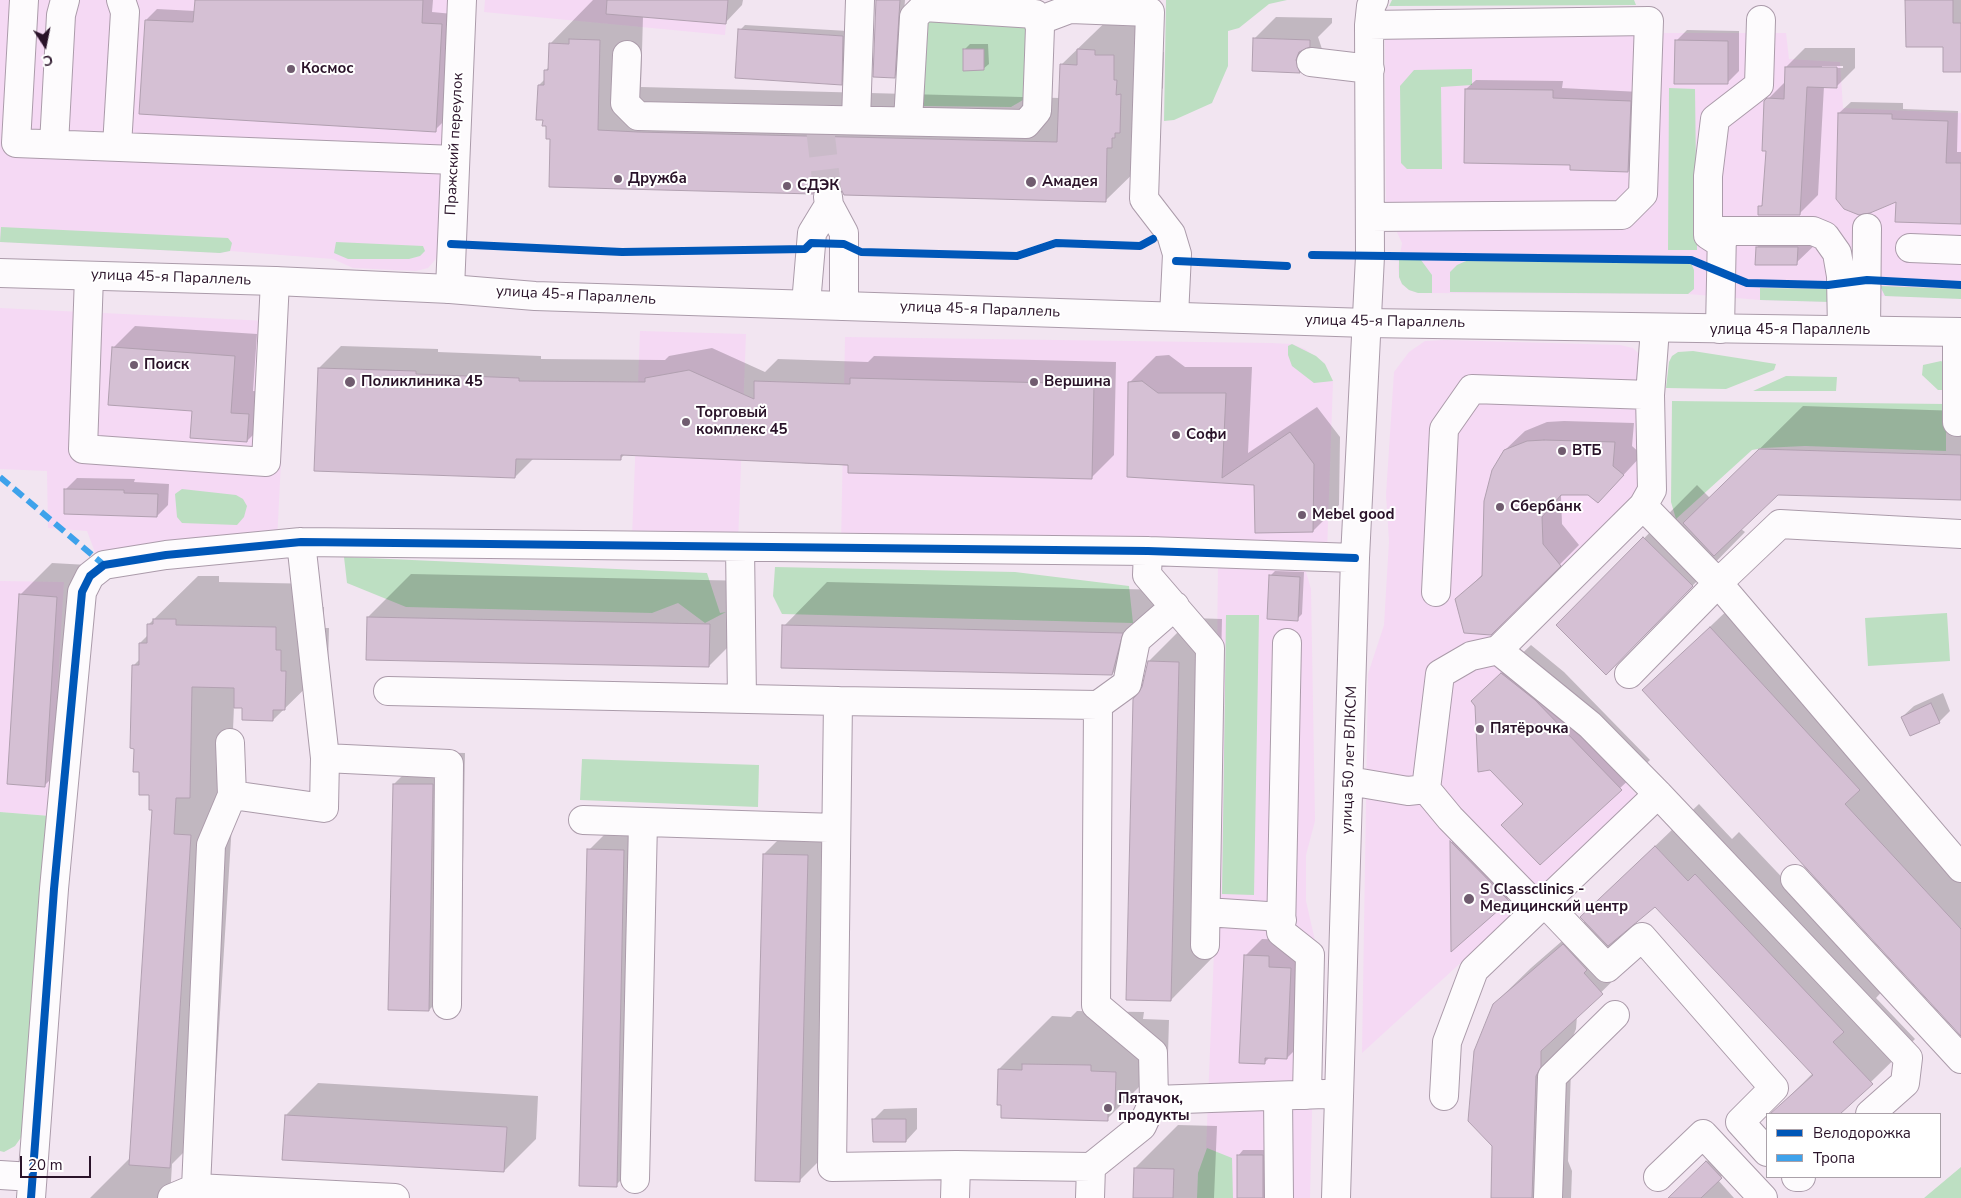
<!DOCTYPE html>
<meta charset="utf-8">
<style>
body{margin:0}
#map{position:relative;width:1961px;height:1198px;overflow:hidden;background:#f2e5f1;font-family:"Nunito Sans",sans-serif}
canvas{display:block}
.legend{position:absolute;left:1766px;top:1113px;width:175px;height:65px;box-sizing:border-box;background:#fff;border:1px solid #aaa1a9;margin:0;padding:6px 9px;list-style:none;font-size:15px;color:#2a1329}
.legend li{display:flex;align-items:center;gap:10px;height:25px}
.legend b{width:25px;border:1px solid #aaa1a9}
.north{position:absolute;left:20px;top:20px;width:50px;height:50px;-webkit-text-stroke:4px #fff;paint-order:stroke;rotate:169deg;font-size:14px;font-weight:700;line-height:20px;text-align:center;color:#2a1329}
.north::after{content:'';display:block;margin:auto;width:18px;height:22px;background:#2a1329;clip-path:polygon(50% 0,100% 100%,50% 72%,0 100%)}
.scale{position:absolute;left:20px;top:1156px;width:71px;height:22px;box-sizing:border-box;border:2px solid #2a1329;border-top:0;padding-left:6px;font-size:15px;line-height:18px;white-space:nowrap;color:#2a1329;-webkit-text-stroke:4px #fff;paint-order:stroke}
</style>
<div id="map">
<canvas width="1961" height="1198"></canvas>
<ul class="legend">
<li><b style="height:6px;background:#0057b8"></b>Велодорожка</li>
<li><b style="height:6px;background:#3ea2eb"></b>Тропа</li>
</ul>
<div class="north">С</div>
<div class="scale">20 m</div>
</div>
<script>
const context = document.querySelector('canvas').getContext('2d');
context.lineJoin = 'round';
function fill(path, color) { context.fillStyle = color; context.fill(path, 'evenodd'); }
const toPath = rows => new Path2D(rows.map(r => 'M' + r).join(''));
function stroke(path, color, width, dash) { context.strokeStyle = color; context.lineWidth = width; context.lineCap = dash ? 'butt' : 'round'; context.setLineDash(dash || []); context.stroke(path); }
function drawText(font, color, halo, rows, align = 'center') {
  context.font = font + ' "Nunito Sans",sans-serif'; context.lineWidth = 4; context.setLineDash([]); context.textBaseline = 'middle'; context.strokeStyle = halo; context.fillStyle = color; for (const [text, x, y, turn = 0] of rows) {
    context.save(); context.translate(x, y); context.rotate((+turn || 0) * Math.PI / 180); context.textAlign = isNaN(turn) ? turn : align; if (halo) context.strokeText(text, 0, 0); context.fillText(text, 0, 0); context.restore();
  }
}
const built = toPath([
 [0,0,451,0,439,251,435,260,428,268,416,271,353,268,333,259,230,251,220,253,0,242],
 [485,0,728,0,725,35,484,12],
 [1671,33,1786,33,1789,59,1840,62,1843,108,1961,113,1961,299,1885,296,1830,302,1760,300,1688,294,1418,293,1409,290,1402,284,1399,277,1398,267,1402,243,1386,209,1385,37],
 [0,308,288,322,277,541,96,555,87,531,48,528,47,471,0,469],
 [640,331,746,334,738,543,632,538],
 [845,337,1271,343,1292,344,1305,349,1325,364,1333,381,1327,552,841,545],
 [1445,340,1620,345,1633,348,1641,356,1644,493,1495,644,1582,732,1640,799,1362,1053,1368,674,1384,625,1389,541,1386,495,1394,372,1409,352,1425,341],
 [1218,561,1297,567,1306,572,1311,589,1315,821,1306,855,1306,901,1316,945,1310,1198,1204,1198,1214,952],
 [0,581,64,582,50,816,0,812]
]);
const green = toPath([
 [1166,0,1287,0,1269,4,1239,28,1228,31,1228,66,1212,103,1174,120,1164,121],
 [1392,0,1634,0,1636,5,1389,6],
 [926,13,1028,26,1028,92,1023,100,1011,107,923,106,914,99],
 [1472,69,1472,85,1441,87,1442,169,1407,169,1401,163,1400,86,1414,70],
 [1669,88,1695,89,1697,250,1668,250],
 [1,227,228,238,232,243,230,251,220,253,0,242],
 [336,242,423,246,425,251,420,256,409,259,348,259,334,253],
 [1399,260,1421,260,1432,275,1432,293,1418,293,1409,290,1402,284,1399,277],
 [1466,261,1691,263,1694,270,1694,289,1688,294,1450,292,1450,272,1457,265],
 [1880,286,1961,289,1961,299,1885,296],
 [1760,288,1836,289,1830,302,1760,300],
 [1292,344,1316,356,1325,364,1333,381,1314,383,1292,366,1288,355,1288,346],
 [1693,351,1776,364,1774,370,1726,389,1666,388,1669,362,1672,356,1678,352],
 [1941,361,1944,363,1945,390,1938,390,1922,375,1923,365],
 [1786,376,1837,377,1836,391,1753,391],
 [1672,401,1946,404,1946,451,1805,446,1763,448,1752,450,1676,519,1671,502],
 [182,489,236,495,243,499,247,506,244,517,237,525,182,523,177,517,175,494],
 [344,557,707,573,720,613,726,612,705,623,678,603,652,613,406,607,347,583],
 [775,567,1015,572,1129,586,1133,623,782,614,773,596],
 [1947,613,1950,661,1868,666,1865,618],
 [1226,615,1259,615,1254,895,1222,894],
 [582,759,759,765,758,807,580,800],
 [0,812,50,816,22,1136,15,1146,4,1152,0,1151],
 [1207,1148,1232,1158,1233,1198,1197,1198,1198,1173],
 [1961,1167,1961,1198,1924,1198]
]);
const shadow = toPath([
 [196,0,433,0,432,12,453,14,446,119,435,130,146,20,157,9,195,11],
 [593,0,743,0,742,5,726,22,643,16,641,87,1060,98,1061,65,1122,6,1159,52,1164,52,1163,88,1155,97,1149,158,1105,201,841,186,835,182,825,181,813,193,551,138,539,85,545,79,545,71,549,67,550,44],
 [877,0,905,0,900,71,894,77],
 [1906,0,1961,0,1961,71,1944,46],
 [1276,17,1332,18,1332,23,1318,37,1322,49,1299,71,1253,70,1254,39],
 [745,25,848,31,846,78,841,83,740,30],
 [1687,30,1739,31,1739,71,1728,82,1676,41],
 [970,44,988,44,989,64,983,69,964,50],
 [1805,48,1855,48,1855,68,1836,87,1824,86,1818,195,1799,214,1760,207,1763,204,1767,150,1766,101,1786,81,1786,67],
 [1822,66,1843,66,1843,68,1822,68],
 [1476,80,1563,81,1562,88,1640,92,1637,161,1628,171,1571,164,1466,89],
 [1851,102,1903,103,1903,109,1958,111,1957,152,1961,152,1961,223,1897,200,1839,113],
 [1780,225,1819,241,1796,263,1757,247],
 [135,326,257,334,253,391,271,392,269,419,247,441,193,410,113,348],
 [341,346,438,349,438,352,541,356,541,359,665,360,669,356,712,348,765,372,778,359,868,362,874,356,1116,362,1114,455,1091,478,625,454,620,459,534,458,515,477,319,368],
 [1169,355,1185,367,1252,367,1248,453,1317,407,1340,437,1339,505,1313,531,1255,484,1128,476,1129,383,1156,356],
 [1803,406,1961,411,1961,499,1777,494,1741,529,1745,532,1659,620,1558,625,1697,485,1710,498],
 [1564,421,1634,423,1632,446,1642,455,1617,482,1563,493,1561,496,1562,524,1579,545,1491,634,1456,600,1483,574,1505,450,1525,431,1547,422],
 [77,478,135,479,134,482,169,484,168,505,157,516,66,489],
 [52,563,88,565,77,753,45,785,20,595],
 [1275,571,1304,572,1302,614,1297,619,1270,576],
 [411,574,753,581,752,623,709,666,368,617],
 [198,576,219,576,219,582,319,584,318,607,324,607,324,628,329,628,328,666,273,720,243,707,234,706,232,754,218,768,217,791,234,792,213,1123,172,1164,170,1198,90,1198,131,1157,153,809,150,794,140,771,133,666,140,659,140,643,148,635,148,625],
 [827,582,1166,590,1155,631,1112,674,784,626],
 [1738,600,1961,871,1961,1034,1644,690],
 [1192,618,1222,619,1214,956,1171,1000,1143,688,1149,661],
 [1531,645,1564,672,1650,760,1540,863,1524,804,1472,701],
 [1943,693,1950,711,1939,722,1902,717,1914,706],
 [426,752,465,753,461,978,429,1010,394,784],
 [1699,804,1732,839,1739,832,1886,987,1876,998,1915,1039,1838,1114,1772,1114,1813,1073,1655,905,1619,936,1638,956,1577,1016,1576,1029,1572,1039,1568,1161,1572,1171,1571,1198,1492,1198,1494,1004,1531,968,1585,921,1581,917],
 [621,818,656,818,648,1153,616,1185,589,850],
 [796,822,839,823,832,1148,800,1180,764,854],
 [1468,825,1525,883,1452,949,1452,841],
 [1262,939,1286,940,1307,951,1304,1041,1287,1058,1270,1057,1264,1063,1245,956],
 [1077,1011,1144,1012,1143,1019,1169,1020,1168,1054,1160,1061,1160,1066,1107,1119,999,1069,1052,1016,1071,1017],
 [318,1083,538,1096,536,1139,504,1171,286,1115],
 [917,1108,917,1129,906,1141,873,1120,884,1109],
 [1178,1125,1217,1126,1214,1198,1134,1198,1135,1168],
 [1724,1145,1738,1160,1718,1180,1734,1198,1670,1198],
 [1243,1150,1268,1150,1270,1198,1238,1198,1238,1156]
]);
const building = toPath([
 [195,0,423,0,422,23,442,24,436,132,139,114,145,20,193,22,195,0],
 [607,0,728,0,726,24,606,14,607,0],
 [876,0,900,0,895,78,873,77,876,0],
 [1905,0,1953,0,1953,23,1961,23,1961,72,1943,72,1943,47,1906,47,1905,0],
 [738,29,843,36,842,85,735,78,738,29],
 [1253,38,1310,40,1310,47,1299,52,1296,60,1300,73,1252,71,1253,38],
 [569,39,600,40,598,130,638,132,1057,142,1060,64,1077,65,1077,49,1095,50,1095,55,1114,55,1114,80,1117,80,1116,95,1121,94,1120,133,1115,133,1115,138,1112,138,1112,148,1107,148,1106,202,844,195,840,187,834,183,827,182,818,185,813,194,549,187,550,139,546,139,546,126,542,126,543,120,536,120,538,85,544,85,544,70,548,70,549,43,569,44,569,39],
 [1675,40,1728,41,1728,84,1674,84,1675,40],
 [963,49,984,49,984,70,963,71,963,49],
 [1785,67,1837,67,1837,88,1807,87,1800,215,1758,215,1758,206,1762,206,1766,151,1762,151,1764,101,1767,98,1784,99,1785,67],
 [1465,89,1553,90,1553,98,1631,101,1628,172,1570,170,1570,165,1464,163,1465,89],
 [1838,113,1892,114,1892,119,1948,121,1946,163,1961,163,1961,224,1895,222,1896,202,1870,213,1859,215,1844,209,1836,199,1838,113],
 [1756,247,1798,247,1797,265,1755,265,1756,247],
 [112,347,235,356,231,413,249,414,247,442,190,438,192,411,108,405,112,347],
 [318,368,416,371,416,374,519,378,519,381,645,382,645,378,689,370,754,399,754,381,850,384,850,378,1094,384,1092,479,848,473,848,465,621,455,621,460,516,459,515,478,314,471,318,368],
 [1142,381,1158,393,1226,393,1222,478,1290,432,1314,464,1313,532,1255,533,1254,485,1127,477,1128,382,1142,381],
 [1544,440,1615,442,1613,466,1624,475,1598,503,1588,495,1561,495,1542,517,1543,544,1561,566,1491,635,1464,633,1455,599,1482,576,1484,501,1492,470,1504,450,1527,441,1544,440],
 [1759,449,1961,455,1961,500,1778,495,1714,556,1683,523,1759,449],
 [64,489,124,490,124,493,158,494,157,517,64,514,64,489],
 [1643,537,1693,586,1606,675,1556,625,1643,537],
 [1269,575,1300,577,1298,621,1267,619,1269,575],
 [19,594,57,597,45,787,7,784,19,594],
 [367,617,710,624,709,667,366,660,367,617],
 [153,619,176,619,176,625,276,627,276,650,281,650,281,671,286,671,285,710,273,710,273,721,242,720,242,708,234,708,234,688,192,687,190,798,176,798,174,834,191,835,170,1168,129,1165,152,810,149,810,149,795,139,795,139,772,133,772,134,749,130,748,132,665,139,665,139,643,147,643,147,624,153,624,153,619],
 [782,625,1123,633,1112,675,781,668,782,625],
 [1710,627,1860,790,1845,804,1961,929,1961,1036,1642,690,1710,627],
 [1148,661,1179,662,1171,1001,1126,1000,1133,699,1142,687,1148,661],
 [1501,673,1535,700,1622,790,1540,865,1501,825,1523,804,1490,770,1478,772,1475,706,1471,701,1501,673],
 [1931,703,1940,723,1910,736,1901,717,1931,703],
 [393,784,433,784,429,1011,388,1010,393,784],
 [1450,841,1509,901,1451,952,1450,841],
 [1655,846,1688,881,1695,874,1844,1032,1833,1042,1873,1084,1840,1114,1770,1114,1813,1075,1655,907,1608,946,1580,917,1655,846],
 [587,849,624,850,617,1187,579,1186,587,849],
 [763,854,808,855,800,1182,755,1181,763,854],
 [1563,944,1587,970,1584,973,1603,994,1541,1051,1541,1067,1536,1076,1532,1198,1491,1198,1492,1146,1468,1121,1474,1051,1493,1004,1563,944],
 [1244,955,1269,956,1269,967,1291,968,1287,1059,1265,1058,1265,1064,1239,1063,1244,955],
 [1022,1064,1091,1065,1091,1071,1116,1072,1115,1108,1108,1108,1108,1121,1001,1118,1001,1105,997,1105,998,1069,1022,1070,1022,1064],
 [285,1115,507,1127,504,1172,282,1160,285,1115],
 [872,1119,906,1119,906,1142,873,1142,872,1119],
 [1237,1155,1263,1155,1263,1198,1237,1198,1237,1155],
 [1706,1161,1722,1178,1701,1198,1668,1198,1706,1161],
 [1134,1168,1174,1169,1173,1198,1133,1198,1134,1168]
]);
const minorTunnel = toPath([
 [820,128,828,197]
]);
const minor = toPath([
 [24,0,16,143,455,160],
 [1038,21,1070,9,1150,12,1144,199,1171,234,1177,254,1174,316],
 [1369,25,1649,21,1643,194,1622,215,1370,217],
 [627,55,625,103,638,116,1026,124,1037,111,1040,27,1035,14,924,7,914,17,908,121],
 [1311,62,1370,69],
 [856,120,860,0],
 [54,144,61,15,65,0],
 [117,146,125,12,121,0],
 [828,197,829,205,844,233,844,306],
 [1722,244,1708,235,1708,176,1715,119,1759,85,1761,20],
 [1910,248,1961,250],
 [89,276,83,449,266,462,275,281],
 [450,289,462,0],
 [806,304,812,233,829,205],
 [1720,329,1722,231,1813,231,1825,236,1837,253,1841,276,1842,330],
 [1866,330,1867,228],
 [1957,332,1957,422],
 [1643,506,1652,490,1650,395],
 [1961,534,1780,524,1718,583,1961,868],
 [740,547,742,699],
 [1148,551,1147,575,1210,648,1205,945],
 [1436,592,1444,429,1472,389,1650,395,1655,329],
 [1287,643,1281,932,1310,955,1307,1095],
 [1498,650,1643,506,1718,583,1629,674],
 [388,691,838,701],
 [230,743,232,795],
 [325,758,449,764,447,1005],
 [1349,781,1408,791,1426,789],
 [583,820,836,828],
 [1795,879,1961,1059],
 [1206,912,1267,916,1282,920],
 [1278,1096,1279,1198],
 [1444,1096,1447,1042,1474,970,1658,794],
 [1154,1100,1325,1094],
 [1767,1152,1740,1122,1774,1088,1642,937,1607,968,1545,903,1533,903,1450,818,1426,789,1440,674,1471,656,1498,650,1590,725,1658,794,1908,1058,1905,1083,1870,1114],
 [956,1165,832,1167,838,701,1098,705,1127,684,1136,640,1175,606],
 [0,1175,32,1177],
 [1658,1177,1703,1134,1763,1198],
 [1796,1177,1801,1177],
 [635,1179,643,822],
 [196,1188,211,845,232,795,324,808,325,758,301,542],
 [31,1198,54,889,82,592,90,576,104,565,166,555,301,542,1148,551,1355,558],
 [172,1198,196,1188,395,1198],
 [955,1198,956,1165,1091,1167],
 [1090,1198,1091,1167,1142,1126,1154,1100,1153,1053,1096,1005,1098,705],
 [1336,1198,1355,558,1370,256,1369,25,1371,6,1374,0],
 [1548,1198,1552,1077,1615,1015]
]);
const major = toPath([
 [0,273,275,281,450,289,535,296,1367,323,1961,332]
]);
const quiet = toPath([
 [0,477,104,565]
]);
const cycleway = toPath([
 [451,244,622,252,805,249,811,243,844,244,861,252,1017,256,1056,243,1140,246,1153,239],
 [1312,255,1691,260,1747,283,1828,285,1867,280,1961,285],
 [1176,261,1287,266],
 [31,1198,54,889,82,592,90,576,104,565,166,555,301,542,1148,551,1355,558]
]);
const markers = [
 [291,69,5,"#705c6f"],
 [618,179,5,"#705c6f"],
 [1031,182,6,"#705c6f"],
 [787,186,5,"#705c6f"],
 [134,365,5,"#705c6f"],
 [350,382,6,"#705c6f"],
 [1034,382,5,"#705c6f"],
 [686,422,5,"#705c6f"],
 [1176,435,5,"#705c6f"],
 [1562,451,5,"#705c6f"],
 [1500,507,5,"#705c6f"],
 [1302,515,5,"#705c6f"],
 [1480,729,5,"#705c6f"],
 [1469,899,6,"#705c6f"],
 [1108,1108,5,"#705c6f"]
];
const poiNames = [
 ["Космос",301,69],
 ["Дружба",628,179],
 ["Амадея",1042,182],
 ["СДЭК",797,186],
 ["Поиск",144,365],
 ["Поликлиника 45",361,382],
 ["Вершина",1044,382],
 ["Торговый",696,413],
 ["комплекс 45",696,430],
 ["Софи",1186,435],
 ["ВТБ",1572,451],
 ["Сбербанк",1510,507],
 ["Mebel good",1312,515],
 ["Пятёрочка",1490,729],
 ["S Classclinics -",1480,890],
 ["Медицинский центр",1480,907],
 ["Пятачок,",1118,1099],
 ["продукты",1118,1116]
];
const streetNames = [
 ["Пражский переулок",455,144,-87],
 ["улица 45-я Параллель",171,278,2],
 ["улица 45-я Параллель",576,296,3],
 ["улица 45-я Параллель",980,310,2],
 ["улица 45-я Параллель",1385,322,1],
 ["улица 45-я Параллель",1790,330],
 ["улица 50 лет ВЛКСМ",1350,760,-88]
];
fill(built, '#f5d9f4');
fill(green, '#bddfc2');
fill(shadow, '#0003');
fill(building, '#d5c0d4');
stroke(building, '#b1a0b0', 1);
stroke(minorTunnel, '#cabbc9', 28, [28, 14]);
stroke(minor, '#ab9baa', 30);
stroke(major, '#ab9baa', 30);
stroke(minor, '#fdfbfd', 28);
stroke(major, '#fdfbfd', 28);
stroke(quiet, '#3ea2eb', 6, [12, 6]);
stroke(cycleway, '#0057b8', 8);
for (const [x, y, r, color] of markers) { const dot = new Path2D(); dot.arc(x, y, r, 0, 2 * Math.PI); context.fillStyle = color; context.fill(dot); stroke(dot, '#fff', 2); }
drawText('bold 15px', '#2a1329', '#fff', poiNames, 'left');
drawText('15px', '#2a1329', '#fff', streetNames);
</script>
